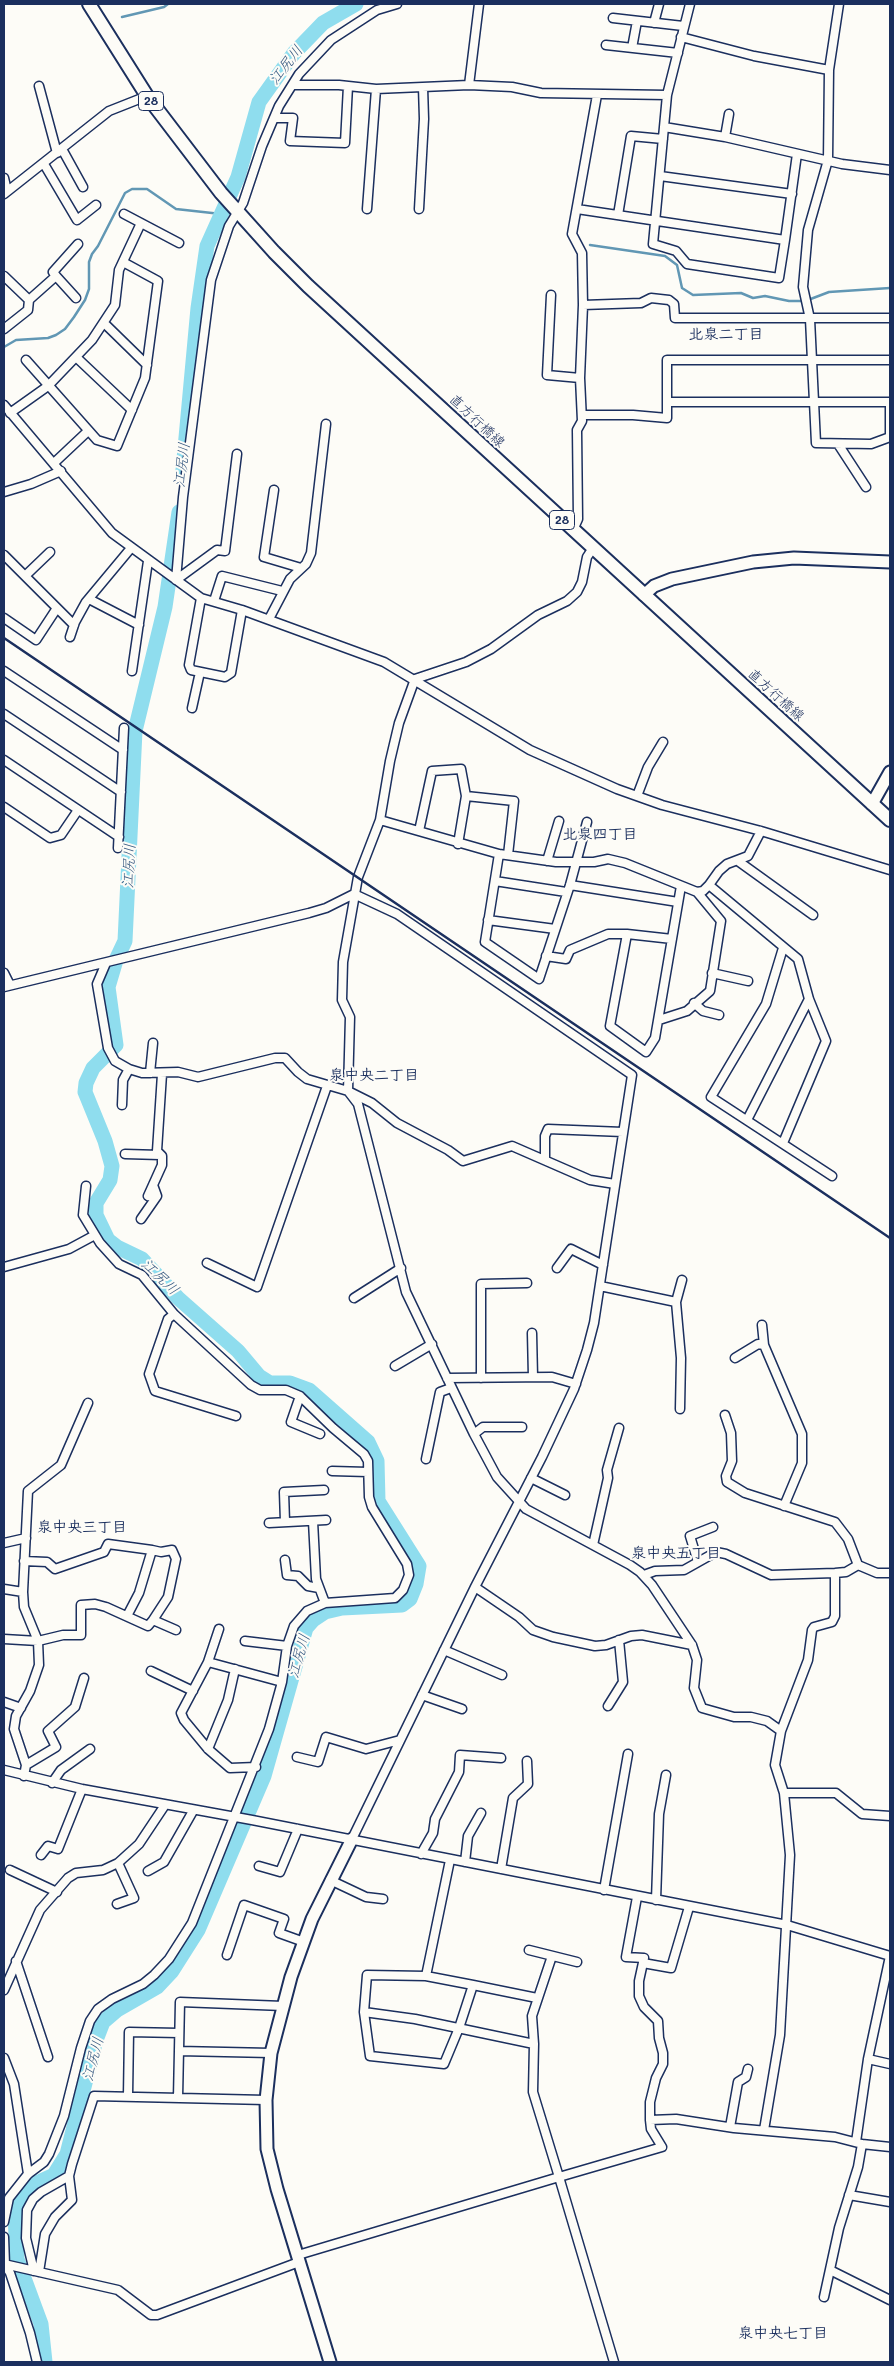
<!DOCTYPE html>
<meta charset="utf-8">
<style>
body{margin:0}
#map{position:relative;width:894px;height:2366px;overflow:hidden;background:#fdfcf7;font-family:Mali,sans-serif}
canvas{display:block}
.frame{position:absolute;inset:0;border:5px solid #1b2f5e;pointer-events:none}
</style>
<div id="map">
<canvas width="894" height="2366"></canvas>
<div class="frame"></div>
</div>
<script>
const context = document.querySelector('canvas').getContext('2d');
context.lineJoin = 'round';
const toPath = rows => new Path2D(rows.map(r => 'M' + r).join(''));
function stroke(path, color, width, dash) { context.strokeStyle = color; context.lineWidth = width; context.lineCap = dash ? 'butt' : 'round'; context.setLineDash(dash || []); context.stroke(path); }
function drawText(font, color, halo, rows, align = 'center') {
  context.font = font + ' Mali,"Klee One",sans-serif'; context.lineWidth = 4; context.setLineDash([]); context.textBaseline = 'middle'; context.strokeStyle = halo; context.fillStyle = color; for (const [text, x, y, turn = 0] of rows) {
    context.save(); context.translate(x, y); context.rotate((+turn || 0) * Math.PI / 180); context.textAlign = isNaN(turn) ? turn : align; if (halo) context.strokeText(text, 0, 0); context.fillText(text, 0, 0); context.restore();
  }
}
const stream = toPath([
 [122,17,164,7,168,4],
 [590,245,665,256,677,265,682,288,693,295,741,293,753,298,765,296,789,301,803,301],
 [808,300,829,292,890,288],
 [4,347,16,340,48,338,56,335,65,329,74,317,85,300,89,289,89,262,92,254,98,246,125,193,132,189,147,189,176,209,221,214]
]);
const river = toPath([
 [183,470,198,308,207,246,238,177,259,102,294,53,323,23,356,4],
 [45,2362,41,2324,17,2259,15,2213,22,2198,32,2185,54,2175,67,2154,96,2040,103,2022,117,2010,157,1987,172,1971,198,1930,264,1776,306,1628,313,1620,325,1612,342,1608,402,1605,410,1599,416,1584,419,1566,378,1501,377,1461,368,1442,309,1390,290,1383,270,1383,259,1376,238,1351,178,1298,142,1259,117,1247,108,1240,96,1215,96,1203,110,1180,112,1166,105,1141,85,1092,86,1083,93,1068,116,1045,108,987,116,960,125,941,135,731,165,607,179,512]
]);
const street = toPath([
 [690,4,667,95,653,244,676,251,687,264,779,278,785,240],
 [839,4,829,70,828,160,808,230,803,287,810,319,816,443,871,444,890,437,890,402],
 [613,18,683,26],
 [654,23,659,4],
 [681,37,754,56,829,70],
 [606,45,678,53],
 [632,48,637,21],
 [293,85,339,85,376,89,469,85,512,87,541,93,667,95],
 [469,85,479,4],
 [39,86,57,153],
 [274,118,293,118,290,141,345,143,348,86],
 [664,127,725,137,842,164,890,170],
 [725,137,729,114],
 [62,149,83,187],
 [44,164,77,220,96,205],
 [660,176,792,194],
 [4,178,7,191],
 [4,194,109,111,147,96],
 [367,209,376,89],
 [419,209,424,119,423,87],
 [577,209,785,240,797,154],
 [124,214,179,243],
 [618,215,631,136,663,139],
 [4,276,29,300,28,310,4,329],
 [56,276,76,298],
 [551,295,547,375,580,378],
 [29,300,56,276,53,272,78,244],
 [583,305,641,303,651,298,669,300,674,304,675,318,890,318],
 [104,323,147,365],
 [76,357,132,410],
 [26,360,97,440,117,446,145,378,158,281,123,262],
 [668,402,890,402],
 [4,405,112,533,201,598,242,610,384,662,530,750,617,789,662,805,761,831,890,870],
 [10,413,48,386,92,340,115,305,119,270,141,223],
 [582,415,633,415,667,418,667,360,890,360],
 [838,444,866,487],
 [54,463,88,431],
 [274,490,264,557,301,568],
 [4,492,31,484,61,471],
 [573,530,578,519,577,430,582,421,580,378,583,305,582,253,572,234,597,95],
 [4,555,74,625],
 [25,576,50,552],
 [176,580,183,497,211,280,229,226,243,203,262,146,279,106,299,74,331,40,377,10,397,4],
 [176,580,217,550,225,551,237,454],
 [201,598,189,665,191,670,225,677,231,673,242,610],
 [89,599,139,625],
 [214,601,222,576,282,591],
 [4,618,36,640,57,608],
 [269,619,290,579,306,564,311,553,326,424],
 [70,637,75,622,86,602,131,548],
 [4,671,123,750],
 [132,671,148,561],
 [415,679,399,723,390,761,380,820,358,877,343,962,342,1000,350,1017,348,1091,358,1104,406,1292,474,1434,497,1477,526,1509,630,1565,640,1572,652,1585,692,1645,697,1660,694,1688,702,1708,734,1717,751,1717,767,1721,781,1731],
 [415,679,466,662,491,649,538,615,567,601,577,592,582,582,587,557,593,548],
 [192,708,200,672],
 [4,714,121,792],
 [4,760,119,837],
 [466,796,514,801,508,855],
 [637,796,648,767,663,742],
 [4,807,50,838,61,835,78,810],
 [380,820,499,854,556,862,594,862,608,859,625,863,697,892,703,891,709,885,719,871,727,864,748,856,761,831],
 [419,831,432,771,461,769,466,796,458,844],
 [118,848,124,728],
 [499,854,485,942,539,979,570,885,587,822],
 [547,861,559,821],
 [738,861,813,915],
 [495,881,566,892],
 [570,885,678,902],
 [709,885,798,959,809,999,826,1041,783,1143],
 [488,920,555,929],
 [627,934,672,939],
 [783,948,766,1004,711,1097,832,1176],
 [546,956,566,959,570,950,608,934,627,934,610,1026,646,1052,655,1038,681,886],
 [106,963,97,984,108,1048,115,1061,129,1069,142,1073,178,1072,198,1077,275,1058,285,1058,298,1072,307,1079,348,1091,372,1103,397,1123,448,1150,463,1161,512,1146,590,1180,615,1184],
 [4,973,10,985],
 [712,973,748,981],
 [4,987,309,913,326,908,354,894],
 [694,1003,703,1011,719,1015],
 [659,1020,687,1011,710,991,721,921,697,892],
 [150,1073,153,1043],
 [122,1105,123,1080,129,1069],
 [747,1120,809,999],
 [125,1154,160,1155],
 [545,1160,545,1136,548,1129,623,1132],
 [86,1186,83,1215,100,1243,119,1264,142,1275,174,1314,168,1319,149,1374,155,1391,236,1416],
 [148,1196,162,1165,162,1156,157,1151,162,1074],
 [141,1219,157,1196,153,1185],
 [207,1263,257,1287,327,1086],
 [4,1267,69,1249,95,1235],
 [557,1268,571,1249,603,1265],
 [600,1286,676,1302,682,1280],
 [354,1298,401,1268],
 [676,1302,681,1358,680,1409],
 [762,1325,764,1345,802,1434,802,1463,784,1506],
 [532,1333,533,1377],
 [735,1358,758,1344,764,1345],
 [395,1366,432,1344],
 [447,1378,552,1377,576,1384],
 [481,1378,481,1284,527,1283],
 [300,1396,291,1422,320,1434],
 [725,1415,731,1433,732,1461,726,1476,727,1482,745,1493,835,1522,848,1539,858,1565,877,1573,890,1573],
 [474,1434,483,1427,522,1427],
 [426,1459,440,1392,451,1388],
 [332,1471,368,1472],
 [531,1478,565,1495],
 [313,1521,316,1579,325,1603],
 [285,1522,284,1492,324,1490],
 [269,1523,326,1520],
 [4,1543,26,1538],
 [593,1545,608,1478,607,1470,619,1428],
 [152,1550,161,1552,172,1550,176,1559,168,1597,153,1620],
 [285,1560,287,1575,298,1576,308,1586,319,1588],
 [24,1561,47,1562,55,1569,104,1552,108,1544,152,1550,139,1593,127,1616],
 [698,1562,690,1536,713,1527],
 [644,1575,655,1571,684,1570,716,1552,726,1554,771,1575,835,1573,846,1572,858,1565],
 [475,1587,519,1617,533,1630,553,1637,595,1646,606,1645,631,1636,642,1635,692,1645],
 [4,1589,23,1592],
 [4,1639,38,1641,63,1635,81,1635,81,1605,95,1604,106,1607,148,1626,153,1620,176,1630],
 [245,1641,287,1646],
 [444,1650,502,1675],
 [208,1662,219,1629],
 [151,1671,193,1691],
 [422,1695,462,1709],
 [4,1702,21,1708],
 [608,1706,623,1682,619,1640],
 [208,1749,228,1700,235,1669],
 [297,1757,318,1762,326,1737,366,1749,400,1740],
 [26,1765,56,1747,48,1731,75,1707,84,1678],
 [256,1767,230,1768,208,1749,184,1720,181,1713,208,1662,282,1682],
 [4,1770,82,1789,252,1820,787,1925,890,1956],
 [24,1776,26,1765,14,1729,16,1716,30,1691,39,1665,38,1641,24,1607,23,1592,28,1491,61,1465,88,1403],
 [52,1783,61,1770,90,1749],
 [784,1793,836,1793,862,1814,890,1816],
 [352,1839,475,1587,542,1457,574,1389,587,1350,594,1323,632,1075,397,914,354,894],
 [421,1854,433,1833,435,1819,459,1772,460,1755,501,1758],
 [41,1855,48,1846,58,1849,82,1789],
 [465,1862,468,1836,481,1813],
 [259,1866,280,1872,298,1829],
 [501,1869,513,1798,528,1784,527,1761],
 [10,1870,57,1892],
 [148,1871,164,1862,193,1811],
 [330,1880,366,1897,383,1899],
 [604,1890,628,1754],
 [656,1900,659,1814,666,1775],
 [117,1904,134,1898,118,1863],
 [529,1950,577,1962],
 [227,1955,244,1905,284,1919,279,1933,304,1942],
 [16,1961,48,2057],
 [643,1963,671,1968,689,1907],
 [426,1976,450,1860],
 [473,1985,459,2028,444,2064,370,2056,364,2012,367,1975,426,1976,473,1985,537,1998],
 [4,1990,40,1910,68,1878,76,1873,103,1870,118,1863,139,1844,165,1805],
 [364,2012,415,2019,534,2044],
 [179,2051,271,2053],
 [4,2058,14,2084,28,2174],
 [868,2059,890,2064],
 [128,2096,129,2032,179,2033],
 [178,2098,180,2002,283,2006],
 [650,2120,676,2119,734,2128,835,2137,862,2144,890,2147],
 [730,2127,738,2082,746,2077,748,2069],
 [764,2130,780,2035,790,1855,784,1793,775,1765,781,1731,808,1660,812,1630,814,1627,832,1622,835,1616,835,1573],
 [856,2142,868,2059,890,1956],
 [849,2195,890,2202],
 [4,2222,9,2198,28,2174,44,2162,49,2154,64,2116,81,2048,90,2021,98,2009,112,1999,143,1984,154,1975,169,1959,192,1923,269,1729,282,1682,287,1646,294,1626,307,1611,325,1603,395,1598,403,1590,409,1575,407,1564,372,1507,369,1497,368,1461,364,1454,333,1428,300,1396,286,1390,260,1390,251,1385,174,1314],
 [4,2237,5,2265,10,2273,30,2333,37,2362],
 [298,2255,559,2177,533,2092,534,2044,532,2016,552,1956],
 [4,2264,118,2290,151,2315,157,2315,299,2262],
 [830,2270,890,2300],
 [34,2271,26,2238,27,2210,33,2199,41,2192,69,2176],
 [39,2272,45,2234,55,2217,72,2200,69,2176,72,2164,94,2096,266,2100],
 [824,2297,839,2228,858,2167,862,2144],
 [614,2362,559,2177,662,2147,651,2129,650,2120,650,2102,656,2078,663,2064,663,2053,659,2038,658,2021,644,2007,639,1996,639,1981,644,1958,626,1957,637,1897]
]);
const secondary = toPath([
 [644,595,654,586,672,579,753,562,794,558,890,562],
 [872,804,890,772],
 [330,2362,277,2189,267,2149,266,2100,271,2053,291,1977,312,1919,352,1839]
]);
const primary = toPath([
 [89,4,147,96,221,193,274,252,308,286,890,820]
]);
const rail = toPath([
 [4,638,890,1238]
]);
const shields = [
 [151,101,25],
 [562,520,25]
];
const shieldNames = [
 ["28",151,101],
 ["28",562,520]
];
const streetNames = [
 ["直方行橋線",477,421,43],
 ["直方行橋線",776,695,42]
];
const waterNames = [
 ["江尻川",286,65,-52],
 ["江尻川",182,465,-83],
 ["江尻川",129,866,-87],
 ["江尻川",160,1277,44],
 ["江尻川",299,1656,-74],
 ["江尻川",93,2059,-75]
];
const neighbourhoodNames = [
 ["北泉二丁目",726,334],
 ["北泉四丁目",600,834],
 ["泉中央二丁目",374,1075],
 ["泉中央三丁目",82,1527],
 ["泉中央五丁目",676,1553],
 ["泉中央七丁目",783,2333]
];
stroke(stream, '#6197b4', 2.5);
stroke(river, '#8fddee', 15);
stroke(street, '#1b2f5e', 11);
stroke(secondary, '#1b2f5e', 15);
stroke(primary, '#1b2f5e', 16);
stroke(street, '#fdfcf7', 8);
stroke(secondary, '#fdfcf7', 11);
stroke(primary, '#fdfcf7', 12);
stroke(rail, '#1b2f5e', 2.5);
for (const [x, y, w] of shields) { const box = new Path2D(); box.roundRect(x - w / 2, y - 9.5, w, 19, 4); context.fillStyle = '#fdfcf7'; context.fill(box); stroke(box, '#1b2f5e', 1); }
drawText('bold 12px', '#1b2f5e', null, shieldNames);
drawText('14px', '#1b2f5e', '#fdfcf7', streetNames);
drawText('italic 15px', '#385a82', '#fdfcf7', waterNames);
drawText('bold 15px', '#1b2f5e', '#fdfcf7', neighbourhoodNames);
</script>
